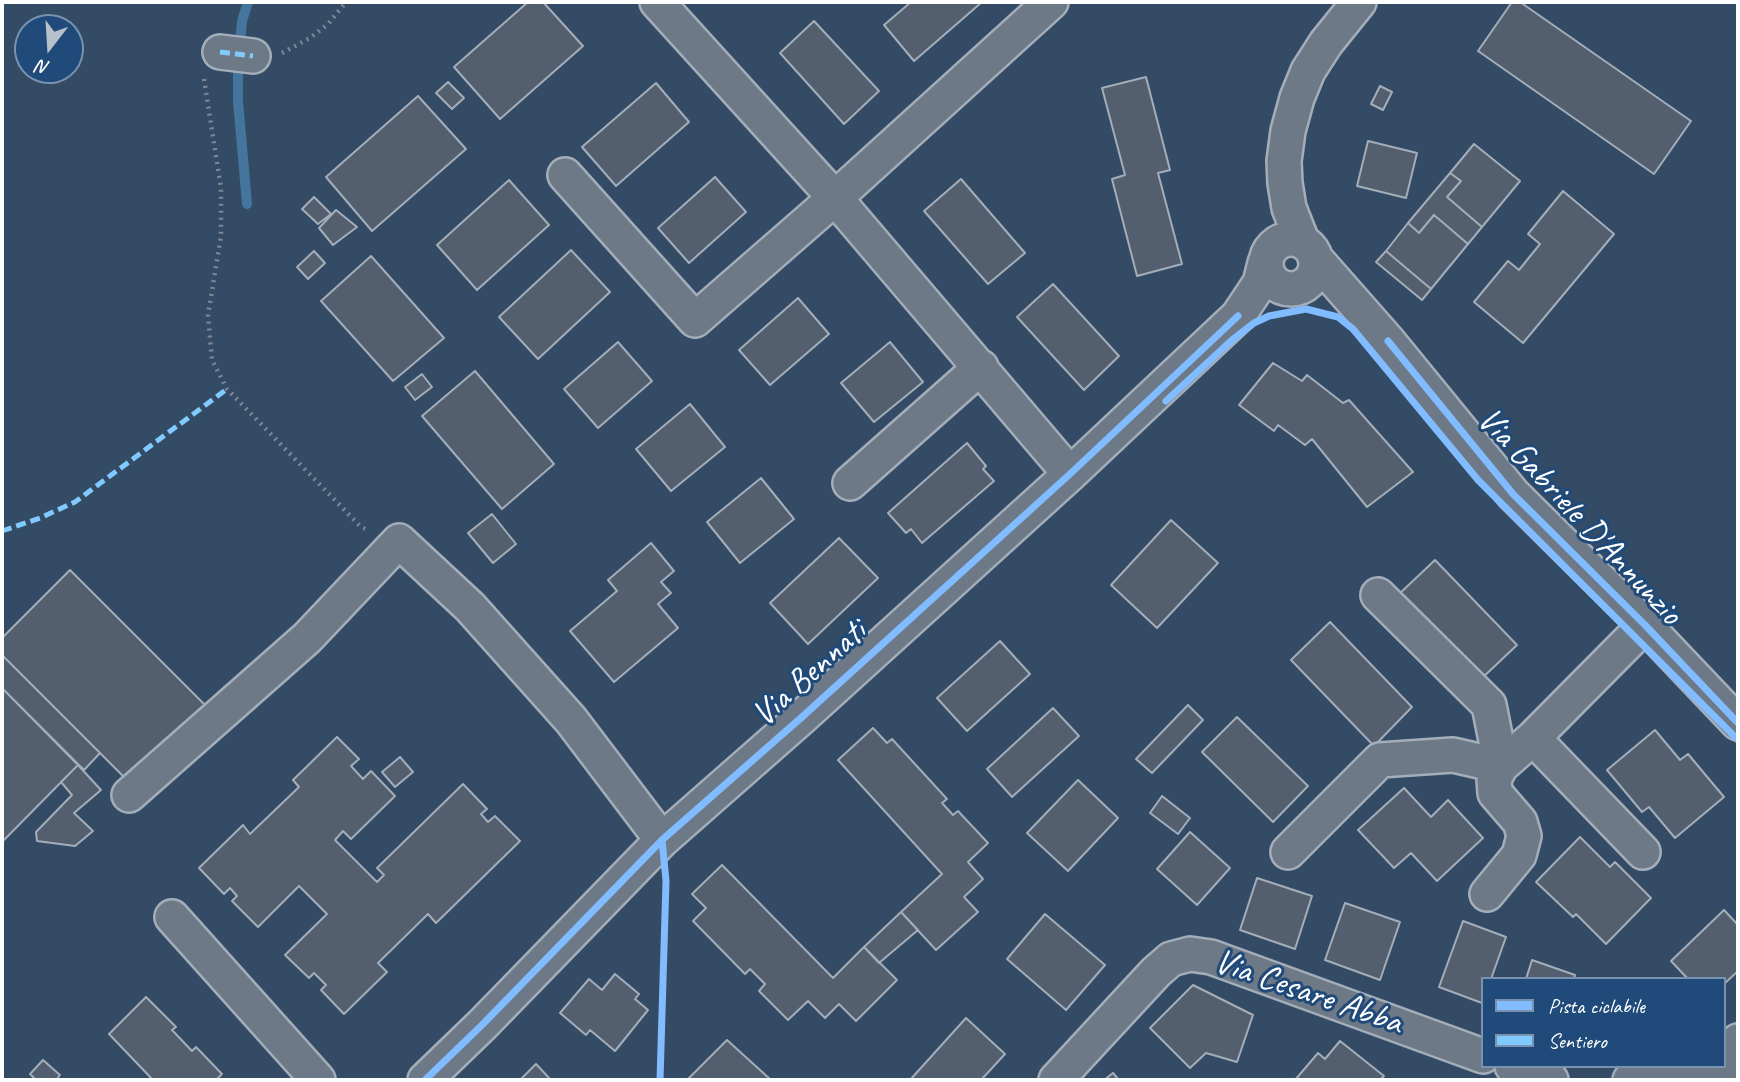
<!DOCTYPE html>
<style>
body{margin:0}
#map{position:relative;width:1740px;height:1082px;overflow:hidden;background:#344b65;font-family:Caveat,sans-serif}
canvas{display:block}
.frame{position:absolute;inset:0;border:4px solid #fff;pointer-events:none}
.legend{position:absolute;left:1481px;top:977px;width:245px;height:91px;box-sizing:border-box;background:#1f4a7a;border:2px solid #7992af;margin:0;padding:9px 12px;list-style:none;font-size:21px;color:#fff}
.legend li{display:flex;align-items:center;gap:14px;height:35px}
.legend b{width:35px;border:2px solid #7992af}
.north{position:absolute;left:14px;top:14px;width:70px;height:70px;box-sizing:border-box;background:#1f4a7a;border:2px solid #7992af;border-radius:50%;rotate:197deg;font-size:19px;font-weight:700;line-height:28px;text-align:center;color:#fff}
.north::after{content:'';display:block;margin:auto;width:24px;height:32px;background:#b8c0c9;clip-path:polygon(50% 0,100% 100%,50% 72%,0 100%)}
</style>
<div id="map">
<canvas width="1740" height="1082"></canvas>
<div class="frame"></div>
<ul class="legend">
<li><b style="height:9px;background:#80bcff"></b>Pista ciclabile</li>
<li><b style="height:9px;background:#80caff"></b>Sentiero</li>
</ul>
<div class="north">N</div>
</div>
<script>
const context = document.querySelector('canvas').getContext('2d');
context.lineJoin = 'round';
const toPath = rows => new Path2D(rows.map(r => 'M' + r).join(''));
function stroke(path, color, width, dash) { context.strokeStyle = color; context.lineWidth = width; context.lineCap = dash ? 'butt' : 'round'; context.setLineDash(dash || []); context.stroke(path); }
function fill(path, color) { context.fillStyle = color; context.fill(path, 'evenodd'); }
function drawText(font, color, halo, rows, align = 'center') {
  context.font = font + ' Caveat,sans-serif'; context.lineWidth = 6; context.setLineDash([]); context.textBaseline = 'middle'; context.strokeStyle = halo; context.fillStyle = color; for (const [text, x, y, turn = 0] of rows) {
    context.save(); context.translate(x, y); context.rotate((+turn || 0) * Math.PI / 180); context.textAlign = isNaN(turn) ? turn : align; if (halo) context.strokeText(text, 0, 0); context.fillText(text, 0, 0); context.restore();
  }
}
const stream = toPath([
 [247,204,238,101,238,63,242,21,248,2]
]);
const building = toPath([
 [528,2,543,2,583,46,500,119,454,67,528,2],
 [911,2,982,2,914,61,884,25,911,2],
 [1512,2,1520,2,1691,121,1654,174,1478,51,1512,2],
 [814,21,879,91,844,124,780,53,814,21],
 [1146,77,1170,170,1158,173,1182,264,1137,276,1112,179,1125,175,1102,88,1146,77],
 [448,82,464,98,452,109,436,93,448,82],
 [656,83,689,122,616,186,582,147,656,83],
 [1380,86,1392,92,1383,110,1371,104,1380,86],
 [418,96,466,149,372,231,326,177,418,96],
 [1368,141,1417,153,1406,198,1357,186,1368,141],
 [1474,144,1520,181,1482,227,1447,197,1461,181,1450,173,1474,144],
 [1450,173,1461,181,1447,197,1482,227,1468,244,1434,215,1419,233,1408,223,1450,173],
 [715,177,746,212,689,263,658,228,715,177],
 [961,179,1025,253,988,284,924,211,961,179],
 [509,180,549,225,477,290,437,245,509,180],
 [1563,191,1614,234,1523,343,1474,302,1508,261,1519,270,1540,244,1528,234,1563,191],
 [314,197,331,214,318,224,302,209,314,197],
 [336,210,357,227,333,245,319,228,336,210],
 [1434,215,1468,244,1431,289,1386,251,1408,223,1419,233,1434,215],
 [571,250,610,292,538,359,499,317,571,250],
 [314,251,325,263,308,279,297,267,314,251],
 [1386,251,1431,289,1422,300,1376,262,1386,251],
 [371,256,444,338,393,381,321,301,371,256],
 [1053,284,1119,356,1084,390,1017,317,1053,284],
 [798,298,829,334,770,385,739,350,798,298],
 [618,342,652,381,598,428,564,389,618,342],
 [890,342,923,382,874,422,841,383,890,342],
 [1273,363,1302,381,1307,375,1343,403,1349,400,1413,472,1367,507,1312,439,1305,445,1278,425,1274,431,1239,405,1273,363],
 [475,371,554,464,502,509,422,416,475,371],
 [422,374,432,387,415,400,405,387,422,374],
 [690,404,725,447,671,491,636,449,690,404],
 [967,443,986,466,983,469,994,481,922,543,911,529,906,533,888,513,967,443],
 [761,478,794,519,740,563,707,522,761,478],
 [492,514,516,544,493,563,468,533,492,514],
 [1171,520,1218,563,1157,628,1111,585,1171,520],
 [839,538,878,578,808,644,770,603,839,538],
 [651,543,674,571,661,582,671,593,658,604,678,628,614,682,570,631,617,591,608,580,651,543],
 [1435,560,1517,645,1479,681,1397,596,1435,560],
 [70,570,205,705,128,781,2,655,2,638,70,570],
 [1330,622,1412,707,1374,746,1291,660,1330,622],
 [1000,641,1030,674,967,731,937,698,1000,641],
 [2,655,100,753,84,770,2,688,2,655],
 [2,688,78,765,2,842,2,688],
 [1188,705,1203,720,1152,773,1136,759,1188,705],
 [1053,708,1079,736,1012,797,987,769,1053,708],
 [1237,717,1308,786,1273,822,1202,752,1237,717],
 [873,728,887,743,892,739,947,799,942,803,953,815,958,811,988,843,968,862,983,879,964,897,978,912,936,950,901,912,942,874,838,760,873,728],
 [1655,730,1680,760,1688,754,1724,797,1675,838,1649,807,1642,812,1607,770,1655,730],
 [337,737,359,759,351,766,363,779,371,771,395,796,351,839,343,831,335,840,377,882,384,875,377,868,463,784,487,809,481,814,488,822,495,816,520,841,436,923,428,914,378,963,387,972,344,1014,321,990,326,985,314,973,309,978,285,955,327,914,299,886,258,927,232,901,237,896,230,888,224,894,199,868,243,825,250,834,299,787,293,780,337,737],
 [400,757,413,772,395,787,382,772,400,757],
 [78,765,101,790,74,813,93,831,75,846,37,841,36,832,72,795,61,782,78,765],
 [1078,780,1118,818,1068,871,1027,833,1078,780],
 [1404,788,1431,817,1448,800,1483,838,1437,881,1411,853,1394,868,1358,830,1404,788],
 [1162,796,1190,818,1178,834,1150,813,1162,796],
 [1190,832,1230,868,1197,905,1157,869,1190,832],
 [1580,837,1610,867,1615,862,1651,898,1606,944,1576,914,1573,917,1536,882,1580,837],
 [722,865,833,978,864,947,897,980,856,1021,839,1004,825,1018,808,1001,788,1020,759,991,765,984,750,969,745,974,693,921,706,908,692,894,722,865],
 [1257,878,1312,896,1295,949,1240,930,1257,878],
 [1345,903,1400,922,1380,980,1325,960,1345,903],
 [1724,910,1738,925,1738,971,1724,984,1724,979,1688,979,1671,961,1724,910],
 [901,912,918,930,879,963,864,947,901,912],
 [1045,914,1105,965,1066,1010,1007,959,1045,914],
 [1463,921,1506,937,1491,979,1483,979,1482,1003,1439,987,1463,921],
 [1532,960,1575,975,1574,979,1526,979,1532,960],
 [615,974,639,994,635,999,648,1010,615,1051,590,1030,586,1035,560,1013,589,979,602,990,615,974],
 [1193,985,1253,1015,1237,1062,1206,1053,1190,1068,1150,1028,1193,985],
 [146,997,176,1027,172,1030,192,1051,196,1047,222,1074,216,1080,153,1080,109,1034,146,997],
 [966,1018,1005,1054,981,1080,910,1080,966,1018],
 [727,1040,771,1080,687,1080,727,1040],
 [1340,1041,1384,1076,1380,1080,1295,1080,1318,1053,1325,1059,1340,1041],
 [43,1060,60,1075,56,1080,36,1080,30,1074,43,1060],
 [536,1064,551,1080,520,1080,536,1064],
 [1113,1073,1119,1080,1104,1080,1113,1073]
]);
const path = toPath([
 [282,53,310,38,328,24,346,2],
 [204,79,221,188,221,236,208,315,212,360,227,389,361,527,368,530]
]);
const street = toPath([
 [657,2,835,198,1070,474],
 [220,52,253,56],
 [565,175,695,320,835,198,1051,2],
 '1266 264a25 25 0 1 1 50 0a25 25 0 1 1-50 0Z',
 [1302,241,1289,208,1285,183,1284,161,1288,131,1297,98,1308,71,1326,43,1359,2],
 [1315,258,1388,341,1513,494,1645,625,1738,723],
 [850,483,981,367],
 [1533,738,1643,852],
 [129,795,307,638,399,541,470,607,571,720,662,840],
 [1288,852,1380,760,1453,755,1501,766,1489,705,1378,595],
 [1487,894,1519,855,1524,836,1520,822,1495,793,1494,779,1501,766,1533,738,1645,625],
 [172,917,318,1080],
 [1724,1055,1738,1041],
 [1512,1066,1551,1080],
 [425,1080,482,1025,662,840,802,717,1070,474,1238,316,1260,283,1265,263],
 [1056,1080,1156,972,1171,959,1190,954,1211,957,1483,1056],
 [1630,1080,1657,1069,1680,1067,1707,1071,1727,1080]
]);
const quiet = toPath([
 [220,52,253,56],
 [2,531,40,518,75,502,227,389]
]);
const cycleway = toPath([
 [1388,341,1513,494,1645,625,1738,723],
 [1166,401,1232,340,1254,323,1269,316,1306,309,1338,317,1353,329,1478,480,1738,740],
 [425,1080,482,1025,662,840,802,717,1070,474,1238,316],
 [660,1080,666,881,662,840]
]);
const streetNames = [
 ["Via Gabriele D'Annunzio",1579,517,47],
 ["Via Bennati",810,674,-42],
 ["Via Cesare Abba",1308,993,19]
];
stroke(stream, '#44759d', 10);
fill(building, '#535f6f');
stroke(building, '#a4aeba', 2);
stroke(street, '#a4aeba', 38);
stroke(path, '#7e8895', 4.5, [2, 5]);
stroke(street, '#6d7986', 33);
stroke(quiet, '#80caff', 5, [10, 5]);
stroke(cycleway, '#80bcff', 7);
drawText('35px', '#fff', '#1f4a7a', streetNames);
</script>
